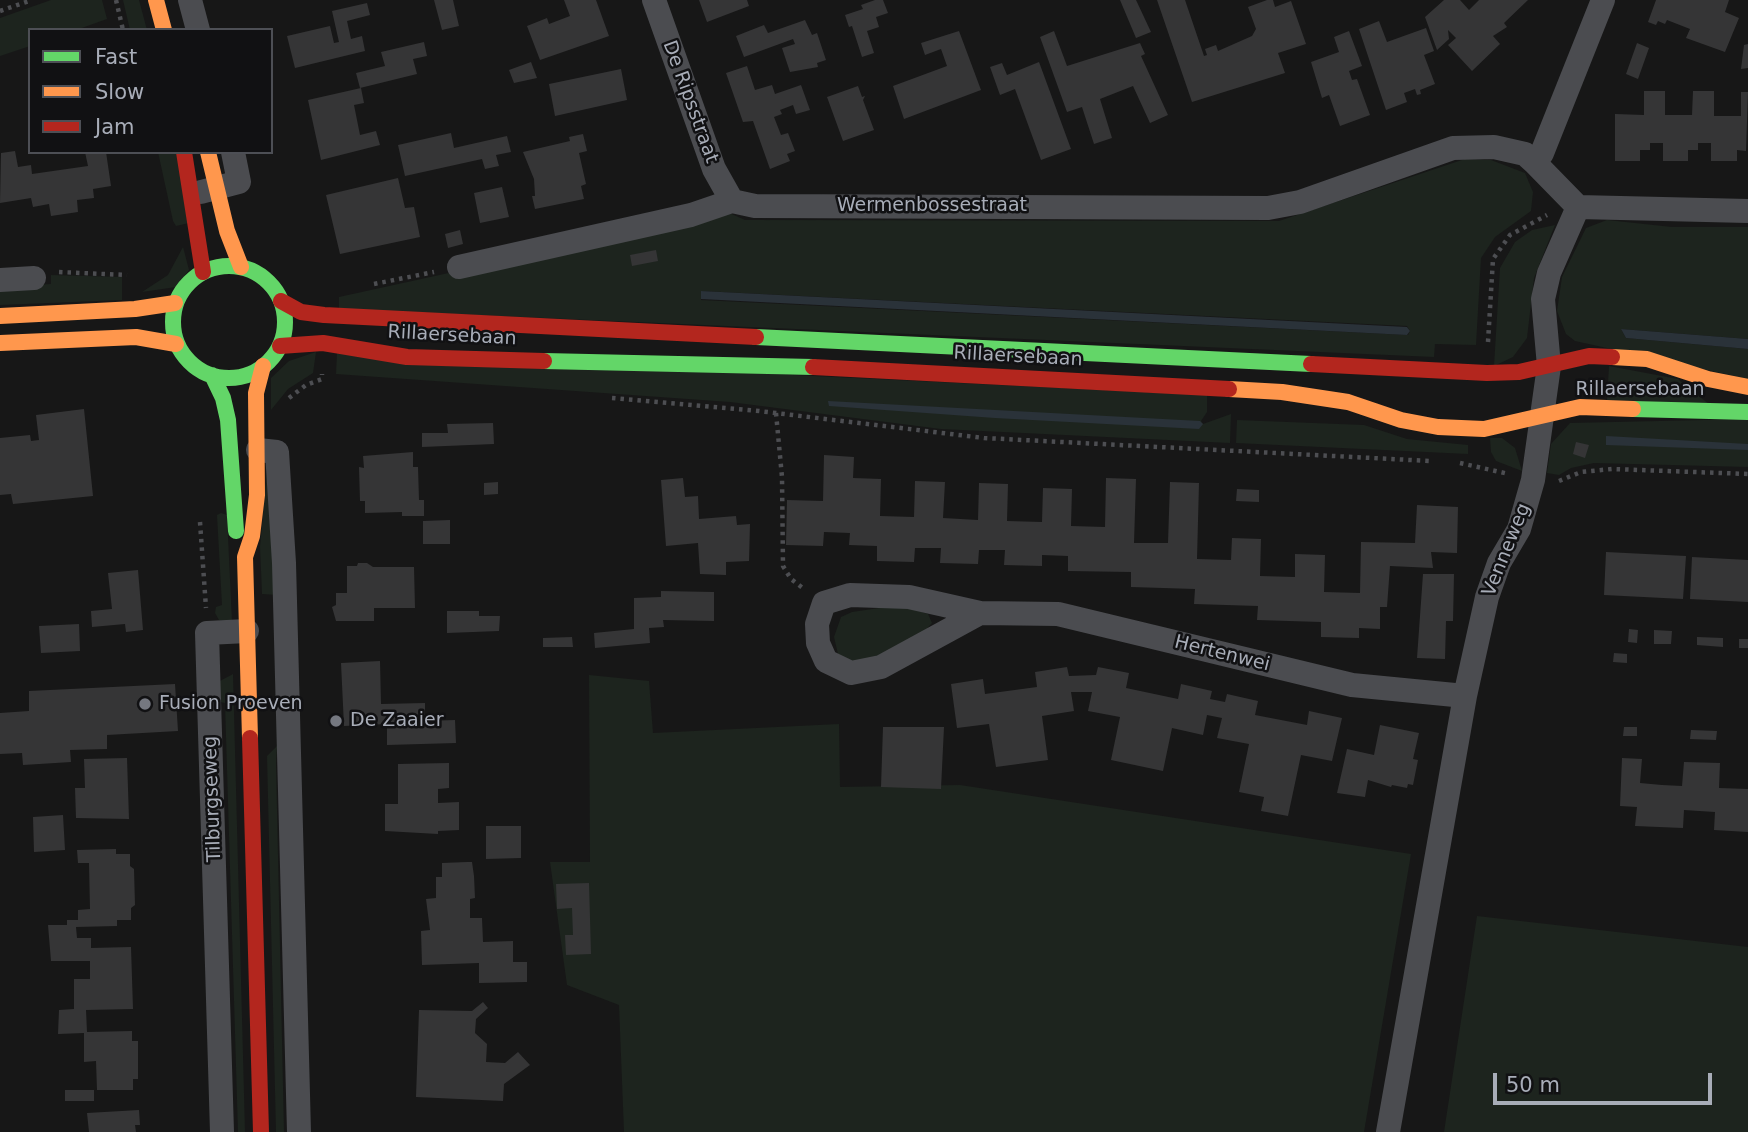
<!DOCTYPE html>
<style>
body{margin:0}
#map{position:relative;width:1748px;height:1132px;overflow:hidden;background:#171717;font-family:"DejaVu Sans",sans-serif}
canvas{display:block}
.legend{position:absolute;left:28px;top:28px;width:245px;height:126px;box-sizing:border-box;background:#111113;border:2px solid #4d4f55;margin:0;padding:9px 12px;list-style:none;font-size:21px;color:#a8adb8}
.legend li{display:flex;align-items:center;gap:14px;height:35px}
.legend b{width:35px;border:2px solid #4d4f55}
.scale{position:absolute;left:1493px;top:1073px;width:219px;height:32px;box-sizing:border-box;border:4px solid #a8adb8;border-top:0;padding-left:9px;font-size:21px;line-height:24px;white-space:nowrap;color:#a8adb8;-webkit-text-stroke:5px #111113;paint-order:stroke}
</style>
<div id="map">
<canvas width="1748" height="1132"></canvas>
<ul class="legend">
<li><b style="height:9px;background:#63d668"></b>Fast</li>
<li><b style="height:9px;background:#ff974d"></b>Slow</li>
<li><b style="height:9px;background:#b3261e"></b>Jam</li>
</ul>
<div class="scale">50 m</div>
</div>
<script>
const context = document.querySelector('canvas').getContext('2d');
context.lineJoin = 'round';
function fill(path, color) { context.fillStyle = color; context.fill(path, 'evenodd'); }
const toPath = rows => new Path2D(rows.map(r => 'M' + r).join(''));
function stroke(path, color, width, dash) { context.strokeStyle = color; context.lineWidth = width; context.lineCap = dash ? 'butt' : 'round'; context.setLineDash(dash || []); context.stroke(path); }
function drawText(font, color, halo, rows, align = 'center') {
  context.font = font + ' "DejaVu Sans",sans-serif'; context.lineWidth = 5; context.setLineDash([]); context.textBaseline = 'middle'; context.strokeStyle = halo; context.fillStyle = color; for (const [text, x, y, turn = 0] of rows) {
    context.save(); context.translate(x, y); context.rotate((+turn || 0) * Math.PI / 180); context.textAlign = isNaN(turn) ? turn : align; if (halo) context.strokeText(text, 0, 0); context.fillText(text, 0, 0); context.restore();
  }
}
const green = toPath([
 [51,0,102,0,107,19,76,30,30,30,30,46,0,56,0,18],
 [123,0,139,0,147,30,130,30],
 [158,152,177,152,189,223,176,226,173,221],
 [1465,159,1491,160,1525,173,1533,192,1531,211,1495,237,1481,258,1476,345,1435,344,1434,357,339,309,339,297,727,212,745,220,1279,221],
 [701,291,1407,326,1410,331,1408,335,701,300],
 [1607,220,1672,227,1748,227,1748,339,1621,329,1626,338,1748,349,1748,379,1575,341,1566,334,1557,311,1562,277,1586,228],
 [1555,225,1534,278,1527,338,1513,357,1494,366,1500,268,1515,242,1532,230],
 [183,247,189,270,176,287,142,292,168,275],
 [51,275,122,277,122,300,0,305,0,287,51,284],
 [316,352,313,373,288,389,271,410,271,378,289,361],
 [337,353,1207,395,1207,412,1201,421,1203,424,1231,414,1230,443,941,429,730,402,336,374],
 [1609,366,1678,379,1710,405,1607,400],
 [1748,419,1748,467,1594,463,1571,468,1559,475,1547,473,1551,444,1570,423],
 [1237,420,1364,425,1407,439,1468,445,1468,454,1236,443],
 [1490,438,1502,438,1515,448,1522,471,1496,461,1491,452],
 [267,471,278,595,262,594,260,547],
 [221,513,227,515,232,622,219,620,215,613,216,607,222,605,217,515],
 [886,607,909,608,928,614,932,623,922,634,864,663,850,661,838,654,834,637,841,617,852,612],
 [233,674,245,1132,238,1132,225,703,220,702,220,681],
 [589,675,649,681,653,733,839,724,840,787,960,785,1411,854,1364,1132,624,1132,619,1005,567,985,550,862,590,862],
 [277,746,276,763,284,1132,276,1132,267,756],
 [1477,916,1748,947,1748,1132,1444,1132]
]);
const water = toPath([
 [701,291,1407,327,1410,331,1407,335,701,299],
 [1621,329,1748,339,1748,349,1626,338],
 [828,401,1200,421,1203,424,1199,429,995,418,829,406],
 [1606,436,1748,444,1748,450,1606,445]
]);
const building = toPath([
 [434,0,453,0,459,26,442,30],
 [564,0,596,0,609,36,540,60,527,26,547,18,549,24,570,16],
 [699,0,747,0,749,6,707,22],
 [875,0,883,0,888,13,876,17,879,27,867,31,874,53,862,57,852,26,849,27,845,15,863,9,861,5],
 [1120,0,1136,0,1151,32,1136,38],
 [1157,0,1185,0,1204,56,1207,55,1205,49,1216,45,1218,51,1252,36,1256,29,1248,7,1267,0,1273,0,1275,7,1291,1,1306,44,1278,53,1285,73,1192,102],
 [1444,0,1460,0,1469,10,1479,0,1528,0,1504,23,1507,27,1493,36,1500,44,1472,71,1448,45,1456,38,1448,30,1449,39,1437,50,1425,17],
 [1656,0,1729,0,1725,12,1739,18,1725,52,1686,38,1690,29,1667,20,1665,24,1658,21,1656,25,1648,22],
 [367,3,370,15,347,21,351,39,362,36,365,51,295,68,287,36,330,26,334,43,339,42,332,11],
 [805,20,812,35,817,33,826,60,817,63,818,67,790,72,782,48,795,44,793,39,744,57,736,36,764,25,768,33],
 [1379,21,1387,42,1426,28,1434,51,1424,55,1435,84,1420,90,1421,94,1417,95,1415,89,1404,93,1407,102,1386,110,1359,29],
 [959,31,981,90,904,119,893,86,947,66,941,49,925,55,921,43],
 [1054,31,1067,66,1140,43,1145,54,1141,56,1168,115,1150,123,1133,86,1100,99,1112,138,1094,144,1082,107,1067,112,1040,37],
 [1349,31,1362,66,1349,71,1352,80,1357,79,1370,115,1340,126,1329,95,1322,98,1311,62,1339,52,1334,37],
 [424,42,427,56,413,59,417,74,360,88,356,73,385,66,381,52],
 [1637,43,1649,48,1638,79,1626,74],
 [1748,44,1748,68,1741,69,1744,45],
 [531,62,537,78,514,83,509,70],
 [1039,62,1071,149,1041,160,1015,89,1000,95,990,67,1002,63,1007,75],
 [747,66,755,90,772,85,775,94,801,85,810,110,796,114,793,105,780,110,782,114,774,117,781,135,788,133,795,151,787,154,790,161,770,169,753,121,743,122,726,73],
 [621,69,627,100,555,116,549,84],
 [858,86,862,97,865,96,863,100,874,130,843,141,827,97],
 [361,88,364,103,354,105,360,135,376,131,380,145,321,160,308,100],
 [1644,91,1665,91,1665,115,1692,115,1693,91,1714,91,1714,116,1741,116,1741,92,1748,92,1746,151,1737,150,1737,161,1711,161,1711,143,1698,143,1698,150,1688,150,1688,161,1663,161,1663,143,1650,143,1650,150,1640,150,1640,161,1615,161,1615,114,1644,115],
 [451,133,454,148,507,136,511,152,496,155,499,166,485,169,482,159,405,176,398,145],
 [583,134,587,151,579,153,586,184,581,186,584,199,535,209,532,196,535,196,534,179,523,152,570,141,569,137],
 [15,151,18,167,31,165,32,174,88,166,85,152,106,152,111,186,93,189,94,198,77,200,78,212,51,216,49,204,33,207,31,198,0,203,1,153],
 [398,178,405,208,414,207,420,237,340,254,326,195],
 [502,187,509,217,480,223,474,193],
 [460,230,463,244,448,248,445,234],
 [656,250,658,261,632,266,630,255],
 [84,409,93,496,13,504,11,494,0,495,0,438,30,435,31,441,39,440,36,415],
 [493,423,494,444,422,447,422,433,448,433,447,424],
 [1576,442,1589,445,1585,458,1573,454],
 [413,452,413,467,418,467,419,500,424,500,424,516,402,516,402,512,365,513,365,501,360,501,359,467,364,468,363,456],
 [824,455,854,457,853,478,881,479,880,516,914,517,915,481,945,482,943,518,978,520,979,483,1008,484,1007,521,1042,522,1043,488,1072,489,1071,526,1105,527,1106,478,1136,479,1134,543,1168,543,1170,482,1199,483,1197,559,1231,560,1232,538,1261,539,1260,576,1295,577,1295,554,1325,555,1324,592,1360,593,1361,542,1415,543,1417,505,1458,507,1457,553,1431,552,1433,568,1390,566,1387,607,1380,607,1380,629,1359,628,1359,638,1321,637,1321,622,1257,620,1258,606,1194,604,1195,589,1131,587,1131,572,1068,571,1068,556,1042,555,1042,566,1004,565,1005,550,979,550,978,564,940,563,941,548,915,548,914,562,877,561,877,546,849,545,850,533,824,532,823,546,786,545,787,500,823,501],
 [683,478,685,497,698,496,699,519,736,516,737,525,750,524,749,561,726,562,726,575,700,574,698,543,666,546,661,480],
 [498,482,498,494,484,495,484,483],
 [1237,489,1259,490,1259,502,1236,501],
 [450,520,450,544,423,544,423,521],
 [1606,552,1686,556,1683,599,1604,595],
 [1692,557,1748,560,1748,602,1690,599],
 [358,563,367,563,373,567,414,567,415,608,374,608,374,621,336,621,332,607,336,605,336,593,347,593,347,566,357,566],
 [138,570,143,630,126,632,125,624,92,627,91,611,112,609,108,573],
 [1423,574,1454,574,1453,621,1446,621,1445,659,1417,658],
 [661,591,714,592,714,621,663,620,664,627,649,628,650,643,595,648,594,633,634,629,634,598,661,597],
 [447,611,479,611,479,616,500,616,499,631,447,633],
 [79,624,80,651,41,653,39,626],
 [1629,629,1638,630,1637,643,1628,642],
 [1654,630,1672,631,1671,644,1654,644],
 [572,637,573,647,543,647,543,638],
 [1697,637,1723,638,1723,647,1697,645],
 [1739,639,1748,639,1748,648,1739,648],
 [1614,653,1627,654,1627,663,1613,662],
 [380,661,381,704,425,703,425,721,455,720,456,743,387,745,387,724,344,726,341,663],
 [1067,667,1069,676,1096,675,1098,667,1129,673,1126,688,1178,699,1181,684,1212,691,1210,699,1225,702,1227,694,1258,701,1255,715,1307,725,1309,711,1342,718,1332,761,1301,755,1288,816,1261,811,1264,797,1239,792,1249,744,1217,738,1222,718,1207,715,1203,735,1172,728,1163,771,1111,760,1120,717,1088,711,1092,692,1071,692,1074,711,1042,716,1048,760,996,767,989,724,957,728,951,684,983,679,985,694,1037,687,1035,672],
 [175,684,178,731,107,735,107,749,70,750,71,762,23,765,22,753,0,754,0,713,29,711,29,691],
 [1380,725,1419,733,1413,759,1418,760,1413,785,1408,784,1407,788,1392,785,1391,787,1368,780,1365,797,1337,793,1347,749,1374,755],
 [883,727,944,727,941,789,881,787],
 [1624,727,1637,727,1637,736,1623,736],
 [1691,730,1717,731,1716,740,1690,739],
 [127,758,129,819,76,818,75,788,85,788,84,759],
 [1622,758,1642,759,1640,783,1662,785,1682,786,1684,762,1720,763,1719,788,1748,789,1748,832,1714,830,1715,812,1684,810,1683,828,1635,826,1637,807,1620,806],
 [449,763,449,788,438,789,438,803,459,802,459,830,438,831,438,834,385,831,385,804,398,804,398,764],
 [63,815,65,850,34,852,33,817],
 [486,826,521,826,521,858,486,859],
 [116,849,116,854,130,854,130,866,134,869,135,905,131,908,131,920,117,920,117,926,76,927,77,938,91,938,91,948,131,947,133,1009,86,1010,87,1032,132,1031,132,1041,138,1041,138,1079,133,1079,133,1090,97,1090,96,1061,84,1062,84,1033,58,1034,59,1010,74,1009,74,979,90,979,90,961,51,961,48,925,67,925,67,920,78,920,78,910,90,909,89,863,78,863,77,850],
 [467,862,472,862,474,876,475,898,470,899,470,918,482,918,483,942,513,941,513,962,527,962,527,982,479,983,479,963,422,965,421,931,430,930,426,899,436,898,436,877,442,877,442,863],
 [589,883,591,954,566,955,565,935,573,935,572,908,557,909,556,884],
 [483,1002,488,1008,476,1019,475,1033,487,1044,486,1062,505,1063,518,1052,530,1065,504,1084,503,1101,416,1097,419,1010,472,1011],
 [65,1090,94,1090,94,1101,65,1101],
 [139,1110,140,1125,135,1125,136,1132,89,1132,87,1113]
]);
const path = toPath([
 [116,0,123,30],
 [0,11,32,0],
 [59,272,127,275],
 [374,284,434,272],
 [1488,342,1493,259,1510,235,1547,215],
 [289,398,306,385,322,379,322,374],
 [612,398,759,411,984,438,1430,461],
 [776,413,782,477,783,566,791,579,804,589],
 [1460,463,1509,474],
 [1559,481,1581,472,1612,469,1748,474],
 [200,522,206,608]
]);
const street = toPath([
 [190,0,198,30],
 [654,0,714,169,732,201],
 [201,192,239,182,233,152],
 [1578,207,1748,211],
 [459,267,691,215,732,201,755,206,1268,208,1300,202,1453,148,1494,147,1525,154,1535,163],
 [0,280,34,278],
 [258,450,277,452,284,563,299,1132],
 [980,613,881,667,851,673,826,661,818,643,817,624,824,603,850,595,909,597,980,613,1058,614,1352,685,1465,696],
 [222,1132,207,633,247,631],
 [1388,1132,1465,696,1487,597,1499,563,1519,529,1533,480,1549,366,1543,299,1549,273,1578,207,1535,163,1542,153,1603,0]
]);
const fast = toPath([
 '173 322a56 56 0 1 1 112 0a56 56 0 1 1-112 0Z',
 [756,337,1311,364],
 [544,361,813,367],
 [212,375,223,398,228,420,236,531],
 [1633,409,1748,412]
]);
const slow = toPath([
 [156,0,164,30],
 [208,152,227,231,241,267],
 [0,316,135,309,175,303],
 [0,343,136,337,176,344],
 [1612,357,1647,359,1708,379,1748,387],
 [1229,389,1282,392,1348,402,1401,420,1438,427,1484,429,1580,407,1633,409],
 [250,738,245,557,252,536,257,495,256,393,263,366]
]);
const jam = toPath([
 [184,152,203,272],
 [281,301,301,312,324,315,756,337],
 [280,346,323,343,407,357,544,361],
 [1311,364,1487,373,1519,372,1589,356,1612,357],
 [813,367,1229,389],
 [250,738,261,1132]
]);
const markers = [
 [145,704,7,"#757880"],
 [336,721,7,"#757880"]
];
const streetNames = [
 ["De Ripsstraat",690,102,70],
 ["Wermenbossestraat",932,206],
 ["Rillaersebaan",452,336,3],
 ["Rillaersebaan",1018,357,3],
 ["Rillaersebaan",1640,390],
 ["Venneweg",1507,550,-68],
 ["Hertenwei",1222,654,14],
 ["Tilburgseweg",213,799,-92]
];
const poiNames = [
 ["Fusion Proeven",159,704],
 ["De Zaaier",350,721]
];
fill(green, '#1d241e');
fill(water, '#2a3239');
fill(building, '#353536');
stroke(path, '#4d4e52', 4.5, [3.5, 5]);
stroke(street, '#4b4c50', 24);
stroke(fast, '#63d668', 16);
stroke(slow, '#ff974d', 16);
stroke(jam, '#b3261e', 16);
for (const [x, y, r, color] of markers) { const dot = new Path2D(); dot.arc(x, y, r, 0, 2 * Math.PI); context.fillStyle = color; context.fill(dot); stroke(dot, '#111113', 2.5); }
drawText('19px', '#a8adb8', '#111113', streetNames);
drawText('19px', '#a8adb8', '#111113', poiNames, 'left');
</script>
